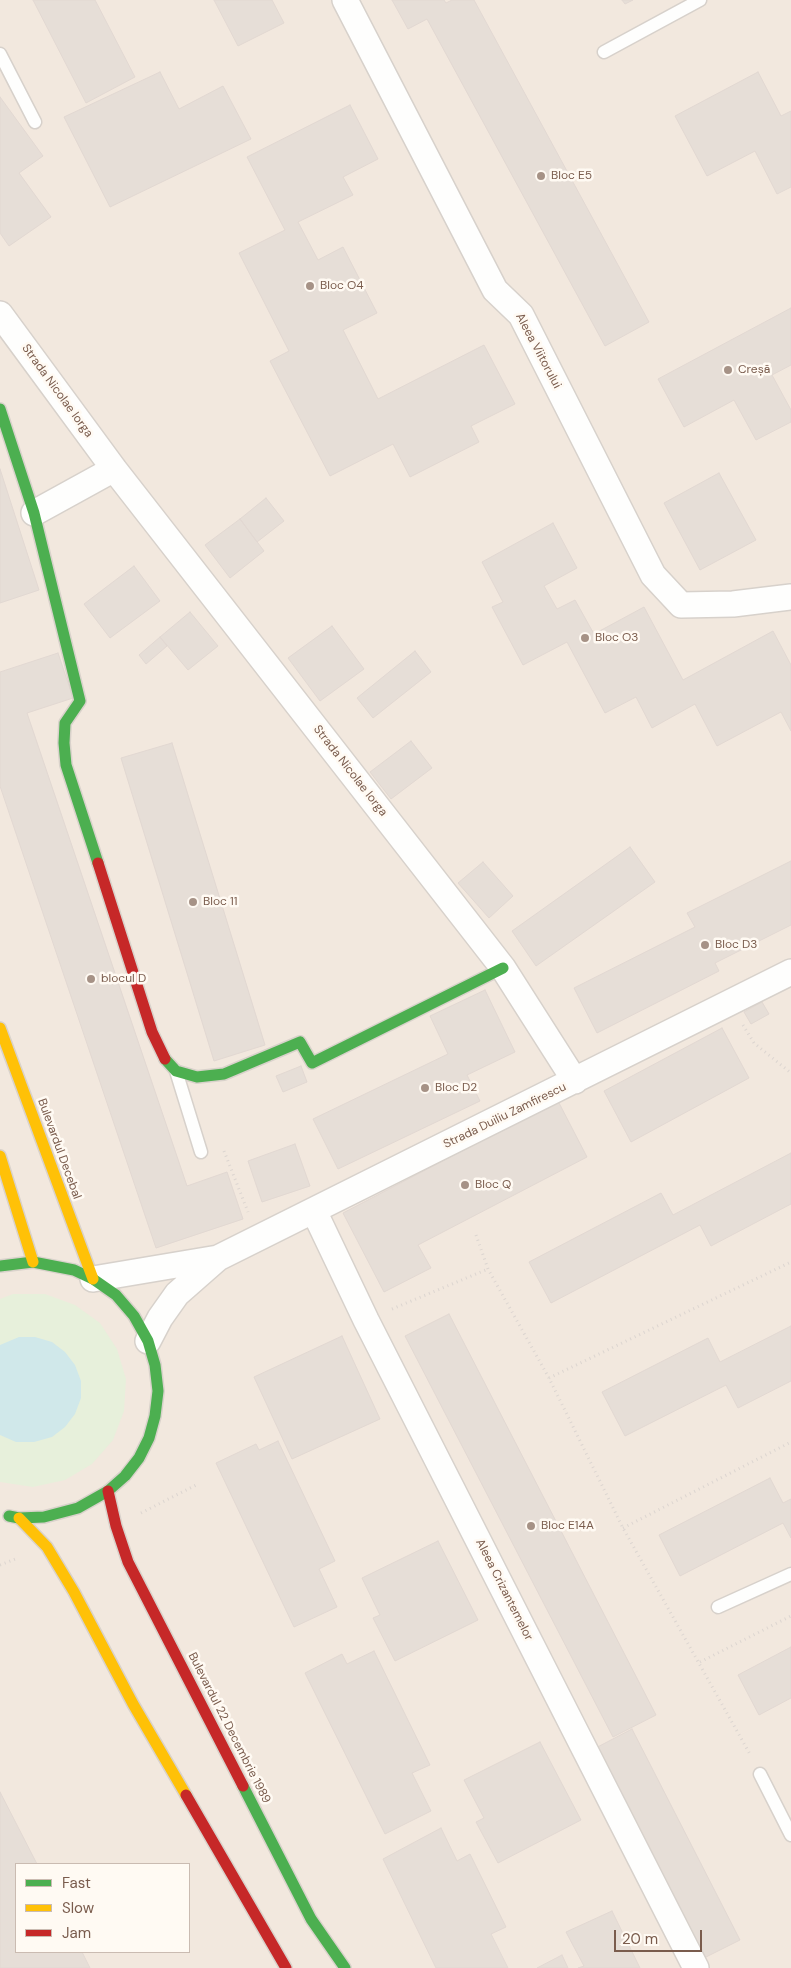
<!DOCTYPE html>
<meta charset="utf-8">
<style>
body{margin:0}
#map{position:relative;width:791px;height:1968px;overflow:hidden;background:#f9f5f0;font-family:"DM Sans",sans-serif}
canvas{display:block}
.legend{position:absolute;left:15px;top:1863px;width:175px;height:90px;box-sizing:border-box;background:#fffaf3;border:1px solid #cabbb1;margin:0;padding:6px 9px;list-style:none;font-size:15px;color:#7a5c4d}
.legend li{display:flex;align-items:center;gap:10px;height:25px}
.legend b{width:25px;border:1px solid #cabbb1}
.scale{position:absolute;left:614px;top:1930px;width:88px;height:22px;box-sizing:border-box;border:2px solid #7a5c4d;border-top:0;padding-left:6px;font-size:15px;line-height:18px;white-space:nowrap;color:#7a5c4d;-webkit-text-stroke:4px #fffaf3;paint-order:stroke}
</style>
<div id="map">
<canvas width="791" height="1968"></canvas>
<ul class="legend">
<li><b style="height:6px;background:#4caf50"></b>Fast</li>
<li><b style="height:6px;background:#ffc107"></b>Slow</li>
<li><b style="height:6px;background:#c62828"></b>Jam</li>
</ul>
<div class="scale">20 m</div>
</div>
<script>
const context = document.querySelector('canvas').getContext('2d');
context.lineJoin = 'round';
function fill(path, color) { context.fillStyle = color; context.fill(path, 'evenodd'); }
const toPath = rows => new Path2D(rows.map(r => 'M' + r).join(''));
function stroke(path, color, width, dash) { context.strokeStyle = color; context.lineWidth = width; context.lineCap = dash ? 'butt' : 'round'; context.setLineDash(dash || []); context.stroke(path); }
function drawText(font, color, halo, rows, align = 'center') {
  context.font = font + ' "DM Sans",sans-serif'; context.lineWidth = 5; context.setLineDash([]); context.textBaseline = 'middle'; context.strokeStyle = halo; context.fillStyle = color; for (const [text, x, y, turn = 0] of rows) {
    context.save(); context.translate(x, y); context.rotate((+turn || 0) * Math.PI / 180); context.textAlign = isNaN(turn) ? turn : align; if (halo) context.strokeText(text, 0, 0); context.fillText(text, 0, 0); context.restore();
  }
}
const residential = toPath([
 [0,0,791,0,791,1968,0,1968],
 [16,1864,189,1864,189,1952,16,1952]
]);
const green = toPath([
 [13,1294,45,1294,75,1305,100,1323,117,1349,126,1379,124,1411,113,1440,92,1464,65,1480,33,1487,0,1482,0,1299]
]);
const water = toPath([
 [19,1337,35,1337,52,1342,65,1352,75,1365,81,1381,81,1398,75,1414,65,1427,52,1437,34,1442,16,1442,0,1435,0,1345]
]);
const building = toPath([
 [33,0,95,0,135,77,86,103,33,0],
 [214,0,272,0,284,23,238,46,214,0],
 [392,0,444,0,446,3,452,0,474,0,649,322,605,346,427,19,408,29,392,0],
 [622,0,633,0,625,4,622,0],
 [160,72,179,109,223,86,251,139,110,207,64,117,160,72],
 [758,72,781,116,791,111,791,187,777,194,755,151,707,176,675,116,758,72],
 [0,97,43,156,19,173,51,217,9,246,0,233,0,97],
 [350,105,378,159,343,177,353,195,298,222,318,260,343,247,377,313,343,330,378,399,484,345,515,404,471,426,479,442,410,477,393,444,330,476,270,361,289,351,239,253,285,230,247,157,350,105],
 [791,308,791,365,772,375,791,410,791,422,756,440,734,400,684,427,658,379,791,308],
 [0,469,39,590,0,603,0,469],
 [719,473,756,540,700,570,664,503,719,473],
 [266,498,284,521,257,542,240,519,266,498],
 [240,519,264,551,230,578,205,545,240,519],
 [553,523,577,568,544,586,557,609,575,600,594,634,644,607,683,680,773,631,791,665,791,731,781,712,717,746,695,704,652,728,636,697,605,713,567,642,523,665,492,607,503,602,482,562,553,523],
 [134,566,160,601,110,638,84,604,134,566],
 [190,612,218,646,188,670,160,637,190,612],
 [332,626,364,669,320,701,288,658,332,626],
 [160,637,167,646,146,664,139,655,160,637],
 [415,651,431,672,373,718,357,698,415,651],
 [58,653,73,698,27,713,187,1186,227,1172,243,1219,156,1248,0,786,0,672,58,653],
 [411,741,432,768,391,799,370,772,411,741],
 [172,743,265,1045,214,1061,121,758,172,743],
 [630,847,655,882,536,966,512,931,630,847],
 [791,861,791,925,715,963,719,971,597,1033,574,988,695,927,687,913,791,861],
 [483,862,513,896,489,918,458,883,483,862],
 [485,990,515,1052,467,1075,480,1101,338,1169,313,1119,448,1054,430,1016,485,990],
 [762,1002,769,1014,751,1024,744,1012,762,1002],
 [722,1028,749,1078,631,1142,604,1091,722,1028],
 [301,1066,307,1082,283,1092,276,1076,301,1066],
 [558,1101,587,1157,418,1245,431,1268,384,1292,343,1213,558,1101],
 [295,1144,310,1186,262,1202,248,1161,295,1144],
 [791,1153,791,1204,711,1246,700,1225,551,1303,529,1262,661,1193,673,1215,791,1153],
 [449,1314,656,1715,613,1737,405,1336,449,1314],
 [791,1326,791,1381,738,1408,726,1385,625,1436,602,1392,708,1338,720,1362,791,1326],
 [342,1336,380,1419,292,1459,254,1377,342,1336],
 [278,1441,335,1561,319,1569,337,1607,294,1627,216,1463,256,1444,259,1450,278,1441],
 [770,1478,783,1503,791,1499,791,1538,783,1523,680,1576,659,1535,770,1478],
 [438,1541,478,1620,395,1661,373,1618,380,1615,362,1578,438,1541],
 [791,1647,791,1698,759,1715,738,1675,791,1647],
 [374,1651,430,1765,412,1773,431,1811,385,1834,305,1673,342,1654,347,1664,374,1651],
 [632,1729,740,1940,696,1962,588,1752,632,1729],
 [540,1742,581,1820,498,1863,476,1822,484,1818,464,1780,540,1742],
 [0,1792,37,1864,16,1864,16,1952,82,1952,90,1968,0,1968,0,1792],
 [441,1828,457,1861,470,1854,506,1927,491,1934,508,1968,436,1968,383,1859,441,1828],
 [612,1911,640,1968,578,1968,584,1966,566,1932,612,1911],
 [562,1955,568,1968,537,1968,562,1955]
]);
const path = toPath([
 [743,1025,754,1043,791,1073],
 [224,1151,248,1212],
 [476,1235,488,1269,549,1378,623,1528,751,1756],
 [392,1309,488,1269],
 [549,1378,791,1262],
 [141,1513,198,1484],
 [623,1528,791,1442],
 [0,1565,18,1558],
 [700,1662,791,1616]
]);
const lane = toPath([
 [604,52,700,0],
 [0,54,35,122],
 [176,1071,201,1152],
 [718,1607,791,1574],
 [760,1774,791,1835]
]);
const street = toPath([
 [345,0,495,290,521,315,653,575,681,605,733,604,791,597],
 [0,314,114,469,503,968,575,1081],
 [34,513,114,469],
 [314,1211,366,1320,696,1968],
 [93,1279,218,1258],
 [148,1341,160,1318,177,1294,218,1258,791,972]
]);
const fast = toPath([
 [0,409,34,513,80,701,65,723,64,743,66,765,98,863],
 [165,1059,176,1071,197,1077,224,1074,300,1042,312,1063,503,968],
 [0,1266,33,1262,74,1270,93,1279,116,1295,134,1316,148,1341,155,1365,158,1391,155,1416,149,1438,139,1458,125,1476,108,1491,78,1508,44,1517,19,1518,9,1516],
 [243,1786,311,1919,345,1968]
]);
const slow = toPath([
 [0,1028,93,1279],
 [0,1156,33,1262],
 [19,1518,47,1547,74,1592,133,1704,186,1795]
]);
const jam = toPath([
 [98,863,152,1032,165,1059],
 [108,1491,116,1526,128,1562,243,1786],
 [186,1795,286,1968]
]);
const markers = [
 [541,176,5,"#a69286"],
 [310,286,5,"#a69286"],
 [728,370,5,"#a69286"],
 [585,638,5,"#a69286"],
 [193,902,5,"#a69286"],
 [705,945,5,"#a69286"],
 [91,979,5,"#a69286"],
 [425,1088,5,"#a69286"],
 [465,1185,5,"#a69286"],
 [531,1526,5,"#a69286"]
];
const poiNames = [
 ["Bloc E5",551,176],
 ["Bloc O4",320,286],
 ["Creșă",738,370],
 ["Bloc O3",595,638],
 ["Bloc 11",203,902],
 ["Bloc D3",715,945],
 ["blocul D",101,979],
 ["Bloc D2",435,1088],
 ["Bloc Q",475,1185],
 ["Bloc E14A",541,1526]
];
const streetNames = [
 ["Aleea Viitorului",538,351,62],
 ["Strada Nicolae Iorga",57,391,54],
 ["Strada Nicolae Iorga",350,771,52],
 ["Strada Duiliu Zamfirescu",505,1116,-26],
 ["Bulevardul Decebal",59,1149,70],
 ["Aleea Crizantemelor",504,1590,63],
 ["Bulevardul 22 Decembrie 1989",229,1728,63]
];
fill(residential, '#f2e8de');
fill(green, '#e7f0db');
fill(water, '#d0e8ea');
fill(building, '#e6ded7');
stroke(building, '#e2d8d2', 1);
stroke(lane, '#d7d1cb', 15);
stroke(street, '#d7d1cb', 28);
stroke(fast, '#d9d2cb', 14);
stroke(slow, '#d9d2cb', 14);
stroke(jam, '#d9d2cb', 14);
stroke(path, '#dcd5d0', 3, [1, 4]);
stroke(lane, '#fefefd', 12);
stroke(street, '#fefefd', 25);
stroke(fast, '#4caf50', 11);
stroke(slow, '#ffc107', 11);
stroke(jam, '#c62828', 11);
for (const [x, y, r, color] of markers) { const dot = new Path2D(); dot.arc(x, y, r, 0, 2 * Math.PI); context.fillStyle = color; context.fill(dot); stroke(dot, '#fffaf3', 2); }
drawText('12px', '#7a5c4d', '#fffaf3', poiNames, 'left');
drawText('12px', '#7a5c4d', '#fffaf3', streetNames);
</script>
